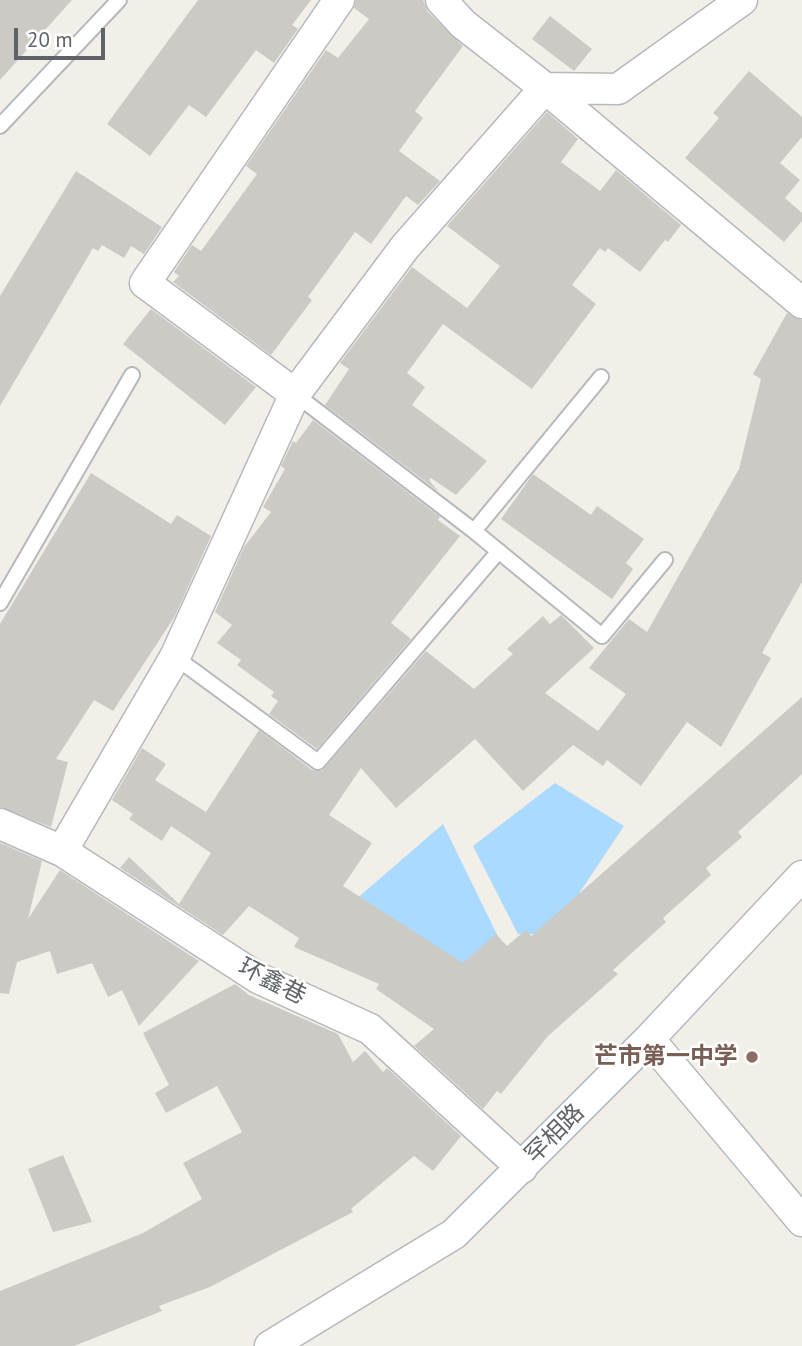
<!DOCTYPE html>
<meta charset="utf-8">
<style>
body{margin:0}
#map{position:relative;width:802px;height:1346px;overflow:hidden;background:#f1efe8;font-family:"PT Sans",sans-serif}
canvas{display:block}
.scale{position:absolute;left:14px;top:28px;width:91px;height:32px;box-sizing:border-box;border:4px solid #5f6368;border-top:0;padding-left:9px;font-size:21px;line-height:24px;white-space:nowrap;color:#5f6368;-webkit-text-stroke:5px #fff;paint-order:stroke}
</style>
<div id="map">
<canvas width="802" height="1346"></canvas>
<div class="scale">20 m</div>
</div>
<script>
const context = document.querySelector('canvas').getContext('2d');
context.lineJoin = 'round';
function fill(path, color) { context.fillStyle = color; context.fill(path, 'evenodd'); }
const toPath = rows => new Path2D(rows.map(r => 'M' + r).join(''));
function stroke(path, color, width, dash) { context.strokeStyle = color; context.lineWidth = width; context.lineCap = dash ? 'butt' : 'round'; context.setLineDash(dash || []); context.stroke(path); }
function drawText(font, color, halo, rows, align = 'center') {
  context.font = font + ' "PT Sans","Noto Sans SC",sans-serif'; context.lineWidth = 5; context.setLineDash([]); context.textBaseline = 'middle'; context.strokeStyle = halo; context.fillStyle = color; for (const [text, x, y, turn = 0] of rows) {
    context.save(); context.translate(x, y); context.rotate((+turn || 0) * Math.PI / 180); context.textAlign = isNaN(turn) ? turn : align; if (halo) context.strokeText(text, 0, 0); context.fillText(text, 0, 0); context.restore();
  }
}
const water = toPath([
 [555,783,624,826,552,934,518,934,473,846],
 [443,824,507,955,465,979,339,914]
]);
const building = toPath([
 [0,0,72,0,0,80],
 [198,0,311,0,292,25,298,29,274,63,256,50,206,117,189,105,150,156,107,124],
 [356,0,423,0,428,12,463,46,415,111,423,118,399,151,440,181,418,205,406,196,371,244,355,232,308,297,312,300,271,355,173,282,179,276,174,272,192,245,201,251,257,174,246,166,326,50,338,58,369,19,354,8],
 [550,16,592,49,574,71,532,39],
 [749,71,802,117,802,137,780,163,800,180,785,198,802,213,802,221,784,242,685,158,719,118,713,113],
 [547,112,578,139,561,162,600,191,616,170,681,225,668,242,665,240,640,272,608,248,605,252,600,248,572,285,596,304,532,389,443,324,407,373,425,387,412,405,487,461,456,495,431,478,429,480,439,492,325,405,349,369,340,363,412,267,467,308,500,266,447,226],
 [76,171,162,227,144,254,131,246,124,258,102,245,98,251,93,248,0,406,0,296],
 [151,309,256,387,225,425,123,344],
 [787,313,802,320,802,582,762,653,771,658,721,747,687,722,641,786,607,760,603,766,573,745,523,791,475,739,396,808,361,768,329,815,372,843,343,886,463,963,496,934,507,946,526,930,531,936,802,697,802,774,738,832,742,837,706,868,711,875,663,918,666,922,613,970,618,974,548,1036,501,1094,497,1091,483,1109,414,1046,434,1029,376,989,379,984,294,947,299,938,249,906,223,935,120,868,129,857,179,904,211,853,171,826,162,841,129,819,133,814,112,800,142,748,166,764,155,780,206,812,259,730,312,770,322,771,426,651,474,689,513,654,507,649,543,616,550,624,561,615,594,648,545,693,598,731,626,694,589,668,629,619,647,632,739,469,761,379,753,374],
 [313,420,440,517,438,520,460,536,391,623,411,639,317,749,269,714,278,701,271,696,274,692,237,665,241,660,217,643,232,625,215,612,244,547,271,512,263,507,285,469,281,466,293,441,296,443],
 [91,473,171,524,177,515,211,536,175,616,113,711,94,700,56,759,68,762,51,827,0,807,0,624],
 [533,474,591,515,597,506,644,539,626,563,633,569,612,599,501,519],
 [0,843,42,861,28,919,60,870,199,961,139,1026,122,990,108,997,92,963,57,974,50,951,17,962,9,994,0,993],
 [235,984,249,995,338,1034,353,1062,365,1051,383,1072,387,1068,461,1136,433,1171,414,1156,351,1209,353,1212,210,1287,159,1306,162,1311,74,1346,0,1346,0,1291,143,1233,202,1199,183,1163,242,1132,217,1086,166,1113,155,1093,169,1085,143,1033],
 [63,1155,92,1222,53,1232,28,1169]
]);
const lane = toPath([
 [0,126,119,0],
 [295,394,474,531,602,636,665,560],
 [474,531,601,377],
 [0,603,132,375],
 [175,657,318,762,499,551]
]);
const street = toPath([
 [441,0,463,24,545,88,802,303],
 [295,394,145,283,339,0],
 [0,824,62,851,258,978,370,1029,522,1168],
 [62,851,175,657,295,394,405,247,545,88,618,89,742,0],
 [649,1039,802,1221],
 [270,1346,454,1234,649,1039,802,876]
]);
const markers = [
 [752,1057,7,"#8d6e63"]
];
const streetNames = [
 ["环鑫巷",272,982,27],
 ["罕相路",555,1134,-45]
];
const educationNames = [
 ["芒市第一中学",738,1057]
];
fill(water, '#aadaff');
fill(building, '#cccac5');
stroke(lane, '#b5b8bc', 18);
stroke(street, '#b5b8bc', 33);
stroke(lane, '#fff', 14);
stroke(street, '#fff', 30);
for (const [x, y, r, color] of markers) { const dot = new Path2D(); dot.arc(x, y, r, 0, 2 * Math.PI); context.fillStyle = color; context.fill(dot); stroke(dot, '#fff', 2.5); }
drawText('24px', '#5f6368', '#fff', streetNames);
drawText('bold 24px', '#785e54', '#fff', educationNames, 'right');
</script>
